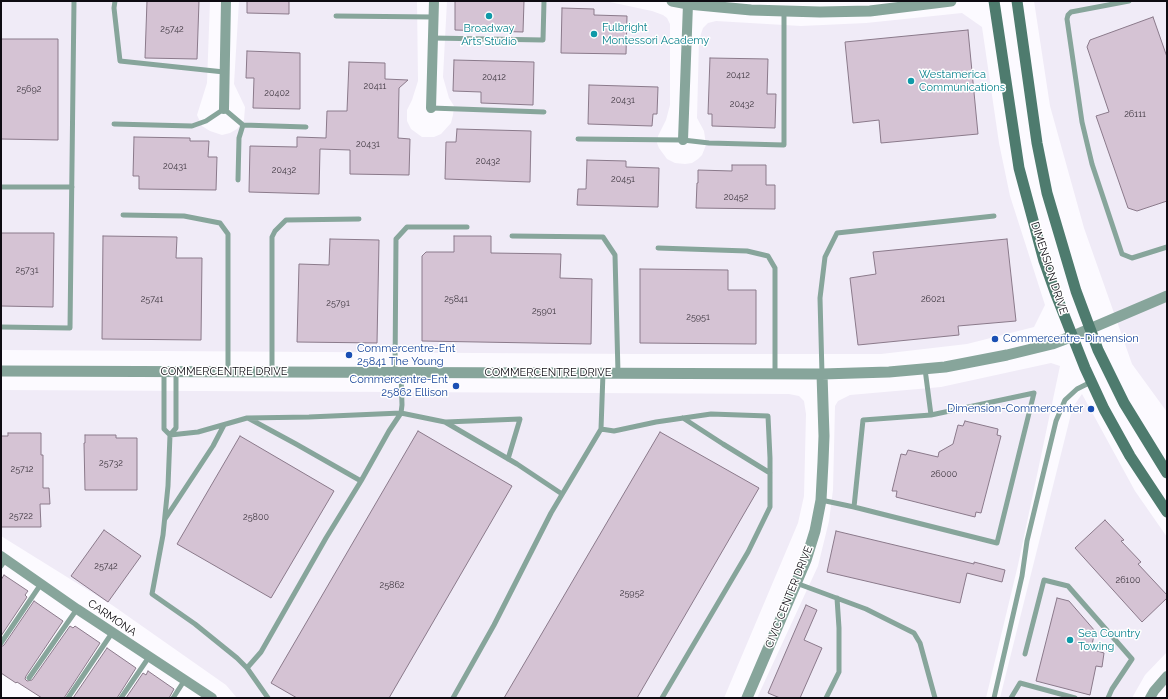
<!DOCTYPE html>
<style>
body{margin:0}
#map{position:relative;width:1168px;height:699px;overflow:hidden;background:#fcfaff;font-family:Raleway,sans-serif}
canvas{display:block}
.frame{position:absolute;inset:0;border:2px solid #0e0b12;pointer-events:none}
</style>
<div id="map">
<canvas width="1168" height="699"></canvas>
<div class="frame"></div>
</div>
<script>
const context = document.querySelector('canvas').getContext('2d');
context.lineJoin = 'round';
function fill(path, color) { context.fillStyle = color; context.fill(path, 'evenodd'); }
const toPath = rows => new Path2D(rows.map(r => 'M' + r).join(''));
function stroke(path, color, width, dash) { context.strokeStyle = color; context.lineWidth = width; context.lineCap = dash ? 'butt' : 'round'; context.setLineDash(dash || []); context.stroke(path); }
function drawText(font, color, halo, rows, align = 'center') {
  context.font = font + ' Raleway,sans-serif'; context.lineWidth = 3; context.setLineDash([]); context.textBaseline = 'middle'; context.strokeStyle = halo; context.fillStyle = color; for (const [text, x, y, turn = 0] of rows) {
    context.save(); context.translate(x, y); context.rotate((+turn || 0) * Math.PI / 180); context.textAlign = isNaN(turn) ? turn : align; if (halo) context.strokeText(text, 0, 0); context.fillText(text, 0, 0); context.restore();
  }
}
const built = toPath([
 [1,1,210,1,207,83,197,115,202,126,210,131,222,135,230,133,237,129,244,120,245,107,234,84,239,1,417,1,418,81,412,100,407,110,407,121,411,129,422,137,434,137,441,134,451,123,453,115,454,106,449,98,443,77,447,1,605,1,652,11,663,15,667,18,670,24,670,105,666,120,658,136,657,143,659,148,667,159,675,163,685,164,692,163,698,159,702,155,706,145,704,131,697,118,699,40,703,28,708,23,716,21,801,26,866,23,962,13,982,27,999,143,1010,196,1045,305,1034,327,967,344,881,354,638,354,1,350],
 [1034,1,1167,1,1167,412,1132,364,1084,228,1050,106],
 [1051,363,1060,366,1018,565,986,698,757,698,818,566,829,521,833,490,835,406,838,401,850,395,941,387],
 [1,390,789,394,799,396,804,401,806,414,804,496,798,523,724,698,237,698,226,685,112,605,1,536],
 [1082,394,1135,491,1167,537,1167,652,1145,675,1132,698,1000,698,1071,414,1075,404]
]);
const building = toPath([
 [147,1,199,1,197,59,145,58,147,1],
 [247,1,289,1,289,14,247,13,247,1],
 [455,1,524,1,523,32,455,30,455,1],
 [562,8,594,9,594,15,627,16,626,54,561,53,562,8],
 [1153,17,1167,57,1167,201,1137,211,1128,208,1096,116,1109,112,1087,47,1090,40,1153,17],
 [968,30,978,134,881,143,879,120,853,123,845,42,968,30],
 [1,39,58,39,58,140,1,139,1,39],
 [247,51,300,53,300,109,253,108,254,78,246,78,247,51],
 [710,58,768,59,767,94,776,94,775,128,712,126,712,114,708,114,710,58],
 [454,60,534,62,533,105,481,103,481,92,453,91,454,60],
 [349,62,385,63,385,79,408,80,399,88,398,138,410,139,409,175,350,174,350,150,320,149,319,194,249,192,250,146,297,147,297,137,326,138,327,111,347,111,349,62],
 [589,85,658,87,657,114,653,114,652,126,588,124,589,85],
 [457,129,531,131,530,182,445,179,446,142,456,142,457,129],
 [134,137,190,138,190,141,209,141,208,157,217,157,216,190,139,189,139,176,133,176,134,137],
 [587,160,626,161,626,167,659,168,658,207,577,205,578,189,586,189,587,160],
 [732,165,766,165,766,185,775,185,775,209,696,208,697,183,698,183,698,170,732,171,732,165],
 [1,233,54,233,53,307,1,306,1,233],
 [103,236,177,237,176,258,202,258,201,340,102,339,103,236],
 [454,236,491,236,491,253,561,254,560,278,592,279,591,344,422,341,422,256,426,252,454,252,454,236],
 [330,239,379,240,377,343,297,342,299,264,329,265,330,239],
 [1007,239,1016,321,958,326,959,335,858,345,850,278,876,274,873,252,1007,239],
 [640,269,728,270,728,290,756,290,756,344,640,343,640,269],
 [965,421,998,429,997,435,1001,436,981,513,976,512,975,517,896,497,897,491,892,491,901,454,906,455,908,450,938,457,939,452,953,444,958,425,963,426,965,421],
 [418,431,512,486,389,698,297,698,271,683,418,431],
 [660,432,759,488,637,698,504,698,660,432],
 [8,433,41,433,41,455,43,455,43,488,49,488,50,504,40,504,41,527,1,527,1,436,8,436,8,433],
 [85,435,116,435,116,438,137,438,137,490,85,490,84,443,85,443,85,435],
 [240,436,334,491,271,598,177,544,240,436],
 [1105,520,1124,540,1121,541,1141,562,1138,564,1167,595,1167,598,1142,622,1075,548,1105,520],
 [104,530,141,556,108,602,71,576,104,530],
 [836,531,974,564,974,562,1005,570,1002,582,967,573,960,603,827,572,836,531],
 [4,575,28,591,25,595,27,597,1,636,1,580,4,575],
 [1057,598,1069,601,1095,631,1091,649,1104,653,1102,667,1096,666,1090,695,1036,681,1057,598],
 [34,601,63,621,26,676,25,679,27,681,32,680,70,626,73,628,75,626,100,643,64,698,42,698,17,682,16,683,1,673,1,647,4,645,34,601],
 [806,605,817,610,804,640,822,648,800,698,780,698,768,693,806,605],
 [107,648,136,668,117,698,73,698,107,648],
 [148,671,174,689,169,698,126,698,143,673,146,675,148,671]
]);
const service = toPath([
 [115,1,114,8,120,61,224,72],
 [1129,1,1071,12,1068,15,1067,19,1082,122,1092,164,1122,254,1132,258,1167,247],
 [336,16,433,17],
 [432,38,543,40,544,1],
 [431,108,544,112],
 [114,124,192,126,206,121,224,109,243,125,306,127],
 [578,139,683,140,709,143,784,145,784,11],
 [238,180,239,138,243,125],
 [1,187,72,187],
 [123,215,184,216,220,223,228,234,228,372],
 [512,236,603,237,615,255,618,373],
 [658,248,747,251,768,256,775,268,775,374],
 [1,327,70,328,74,1],
 [925,369,931,415,863,420,854,507,997,543,1034,393,931,415],
 [164,372,164,429,170,435,176,428,176,372],
 [272,372,272,237,275,231,286,220,359,219],
 [395,372,396,239,407,227,467,227],
 [401,372,402,405,401,413,389,431,361,481,326,538,261,652,247,668,237,658,195,624,152,594,163,535,168,486,170,435,198,432,247,418,309,417,401,413,445,422,517,464,562,494],
 [822,374,820,298,825,257,837,233,994,216],
 [248,418,296,444,361,481],
 [683,418,723,444,770,473],
 [446,422,520,419,508,459],
 [601,429,614,431,656,422,711,414,768,416,770,458,770,507,748,552,662,698],
 [821,500,854,507],
 [165,519,213,446,224,425],
 [1,566,6,559],
 [796,583,866,609,914,633,920,643,935,698],
 [1,643,41,584],
 [1025,654,1044,580,1068,586,1132,659,1112,689,1108,698],
 [247,668,268,698],
 [29,678,77,609],
 [68,698,112,633],
 [121,698,149,657],
 [173,698,184,681],
 [453,698,494,625,551,513,601,429,603,373],
 [826,698,839,672,839,628,837,598],
 [994,698,1022,576,1027,541,1056,421,1065,400,1077,389,1091,382],
 [1011,698,1020,683,1075,698]
]);
const minor = toPath([
 [431,108,434,1],
 [224,109,226,1],
 [683,140,688,4],
 [1,556,77,609,212,698],
 [1150,698,1154,691,1167,676]
]);
const tertiary = toPath([
 [672,1,688,4,751,10,820,12,870,11,951,1],
 [1,371,822,374,889,372,945,367,1007,355,1052,344,1073,336,1167,296],
 [747,698,806,560,815,531,821,500,823,462,824,436,822,374]
]);
const secondary = toPath([
 [994,1,1019,168,1044,261,1055,292,1085,368,1104,409,1130,456,1167,512],
 [1017,1,1037,143,1047,193,1076,291,1098,350,1124,403,1167,473]
]);
const markers = [
 [489,16,4,"#0f9aa8"],
 [594,34,4,"#0f9aa8"],
 [911,81,4,"#0f9aa8"],
 [995,339,4,"#1a4fb4"],
 [349,355,4,"#1a4fb4"],
 [456,386,4,"#1a4fb4"],
 [1091,409,4,"#1a4fb4"],
 [1070,640,4,"#0f9aa8"]
];
const numberNames = [
 ["25742",172,29],
 ["20412",738,75],
 ["20412",494,77],
 ["20411",375,86],
 ["25692",29,89],
 ["20402",277,93],
 ["20431",623,100],
 ["20432",742,104],
 ["26111",1135,114],
 ["20431",368,144],
 ["20432",488,161],
 ["20431",175,166],
 ["20432",284,170],
 ["20451",623,179],
 ["20452",736,197],
 ["25731",27,270],
 ["25741",152,299],
 ["25841",456,299],
 ["26021",933,299],
 ["25791",338,303],
 ["25901",544,311],
 ["25951",698,317],
 ["25732",111,463],
 ["25712",22,469],
 ["26000",944,474],
 ["25722",21,516],
 ["25800",256,517],
 ["25742",106,566],
 ["26100",1128,580],
 ["25862",392,585],
 ["25952",632,593]
];
const cultureNames = [
 ["Fulbright",602,28],
 ["Montessori Academy",602,41],
 ["Broadway",489,29,"center"],
 ["Arts Studio",489,42,"center"],
 ["Westamerica",919,75],
 ["Communications",919,88],
 ["Sea Country",1078,634],
 ["Towing",1078,647]
];
const streetNames = [
 ["DIMENSION DRIVE",1049,268,72],
 ["COMMERCENTRE DRIVE",224,372],
 ["COMMERCENTRE DRIVE",548,373],
 ["CIVIC CENTER DRIVE",789,597,-68],
 ["CARMONA",112,618,34]
];
const transitNames = [
 ["Commercentre-Dimension",1003,339],
 ["Commercentre-Ent",357,349],
 ["25841 The Young",357,362],
 ["Commercentre-Ent",448,380,"right"],
 ["25862 Ellison",448,393,"right"],
 ["Dimension-Commercenter",1083,409,"right"]
];
fill(built, '#f0ebf7');
fill(building, '#d5c3d4');
stroke(building, '#8b7a8b', 1);
stroke(service, '#87a59b', 5);
stroke(minor, '#87a59b', 10);
stroke(tertiary, '#87a59b', 11);
stroke(secondary, '#4e7b6e', 11);
for (const [x, y, r, color] of markers) { const dot = new Path2D(); dot.arc(x, y, r, 0, 2 * Math.PI); context.fillStyle = color; context.fill(dot); stroke(dot, '#fff', 1.5); }
drawText('9px', '#403942', null, numberNames);
drawText('11px', '#0d838f', '#fff', cultureNames, 'left');
drawText('11px', '#0e0b12', '#fff', streetNames);
drawText('11px', '#164399', '#fff', transitNames, 'left');
</script>
